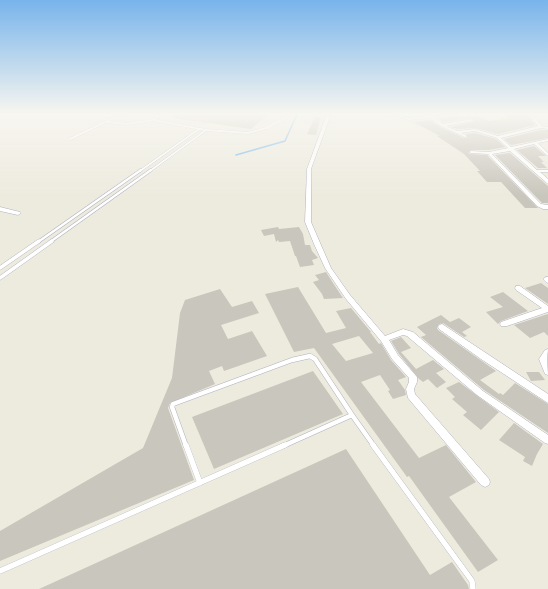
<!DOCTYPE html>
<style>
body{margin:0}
canvas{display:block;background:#edeade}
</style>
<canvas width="548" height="589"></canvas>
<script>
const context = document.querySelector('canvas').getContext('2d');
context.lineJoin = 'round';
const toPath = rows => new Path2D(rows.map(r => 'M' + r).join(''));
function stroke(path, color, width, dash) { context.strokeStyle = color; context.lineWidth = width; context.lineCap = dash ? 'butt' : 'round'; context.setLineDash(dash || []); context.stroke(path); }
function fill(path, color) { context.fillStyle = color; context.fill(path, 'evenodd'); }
const stream = toPath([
 [236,155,285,141,297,114]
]);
const building = toPath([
 [173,114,269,114,251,129,173,118],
 [504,114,527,114,535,125,498,134,475,128,457,129,451,127,473,122,474,119,473,118,443,122,439,119,458,116,458,117,479,116,489,121,508,118],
 [315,117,321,117,316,135,307,134],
 [430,120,440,127,464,138,467,138,467,134,475,133,496,139,505,147,489,150,471,150,468,153,471,154,487,155,538,208,525,208,501,182,487,182,477,171,480,171,464,154,437,136,440,136,413,122],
 [541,130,548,130,548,138,511,145,504,139],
 [534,146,546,156,538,156,544,162,541,162,547,168,538,168,517,150],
 [510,153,548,186,548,203,542,203,495,155],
 [278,227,279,229,299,227,303,234,305,245,310,245,312,251,318,258,312,260,314,265,300,267,296,256,295,256,290,241,279,242,278,240,276,242,274,234,264,236,261,230],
 [326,272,335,286,343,298,324,299,322,294,313,282,319,280,315,275],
 [541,283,548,288,548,304,525,288],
 [298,287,326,333,346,328,336,311,351,308,371,332,370,332,379,344,381,343,391,360,406,377,398,380,405,390,406,395,393,399,388,391,390,390,380,375,361,382,419,458,446,445,476,482,449,497,498,560,478,572,409,476,407,477,314,348,294,352,265,294],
 [359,336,373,353,346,361,332,344],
 [220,289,232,307,252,301,259,313,221,325,228,339,252,331,267,356,224,371,222,366,209,371,215,384,170,403,168,408,194,480,0,561,0,531,143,448,172,378,180,313,185,300],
 [503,292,528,311,501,321,498,324,486,312,503,307,490,297],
 [548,314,548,336,544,332,530,338,514,325],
 [441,315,450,322,459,318,471,327,462,332,467,336,464,337,443,323,439,324,437,328,438,330,496,371,480,380,499,394,500,393,503,395,515,383,548,404,548,433,484,390,421,337,426,335,417,327],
 [401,337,411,348,401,352,416,369,433,360,444,369,436,373,446,382,437,388,428,379,423,382,418,378,399,354,391,341],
 [313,371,343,414,214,469,192,417],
 [526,372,539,372,545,380,531,381],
 [459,382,499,412,481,430,463,415,467,412,452,399,455,397,446,388],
 [514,423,543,444,537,454,532,466,523,461,525,457,499,440],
 [346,449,430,575,452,562,468,585,469,589,39,589]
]);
const serviceFar4 = toPath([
 [162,114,153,120,206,130,248,133,266,128,289,116,289,114],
 [105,122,128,124,153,120],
 [70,139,122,114],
 [140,171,199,129],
 [150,171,206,130]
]);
const serviceFar3 = toPath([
 [38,242,141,170],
 [50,242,151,170]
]);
const serviceFar2 = toPath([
 [0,268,39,241],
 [0,278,52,241]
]);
const serviceFar1 = toPath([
 [186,446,172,407,173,404,292,360,310,356,315,359,352,415],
 [283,446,352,415,374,446]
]);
const service = toPath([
 [186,445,200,483],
 [373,445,472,581,473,589],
 [0,571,285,445]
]);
const minor = toPath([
 [327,114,331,114,311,169,311,222,331,268,350,295,385,336,403,329,413,332,483,391,548,435,548,444,545,443,477,395,407,336,403,335,389,340,398,355,417,377,417,382,414,389,415,394,489,479,490,482,489,485,485,487,481,485,408,398,406,389,409,382,409,378,392,359,381,341,346,299,325,268,314,244,305,222,307,169,327,114],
 [392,114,397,114,408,118,427,116,425,114,429,114,432,116,458,114,456,115,435,118,443,124,473,119,473,121,472,121,446,126,457,131,475,129,498,136,538,126,528,114,532,114,542,126,548,127,548,129,541,128,501,138,511,147,548,139,548,141,538,143,548,153,548,156,534,144,514,149,537,170,548,170,548,172,540,172,548,179,548,184,510,151,492,154,541,204,548,205,548,209,543,209,537,206,488,154,471,153,469,152,471,151,489,152,508,148,497,138,475,131,461,133,466,135,466,137,465,137,441,126,430,118,408,120,392,114],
 [0,207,20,212,21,213,18,215,0,211,0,207],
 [546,277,548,277,548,283,546,282,543,279,546,277],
 [516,286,520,286,548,306,548,312,507,326,501,326,500,324,501,322,542,308,516,290,515,288,516,286],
 [442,324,548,394,548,403,481,359,439,329,438,327,439,325,442,324],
 [548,349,547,359,548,375,545,374,539,359,545,350,548,349]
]);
stroke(stream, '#70b4f0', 1.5);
fill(building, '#c9c6bd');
stroke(serviceFar4, '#b1b1bf', 2.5);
stroke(serviceFar3, '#b1b1bf', 3.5);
stroke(serviceFar2, '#b1b1bf', 4.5);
stroke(serviceFar1, '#b1b1bf', 5.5);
stroke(service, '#b1b1bf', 6);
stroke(minor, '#b1b1bf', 1);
stroke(serviceFar4, '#fff', 2);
stroke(serviceFar3, '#fff', 2.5);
stroke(serviceFar2, '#fff', 3.5);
stroke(serviceFar1, '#fff', 4.5);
stroke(service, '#fff', 5.5);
fill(minor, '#fff');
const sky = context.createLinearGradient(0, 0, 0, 196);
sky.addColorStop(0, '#78b4eb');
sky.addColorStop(0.58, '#f7f6f0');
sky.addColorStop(1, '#f7f6f000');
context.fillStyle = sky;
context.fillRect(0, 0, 548, 196);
</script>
